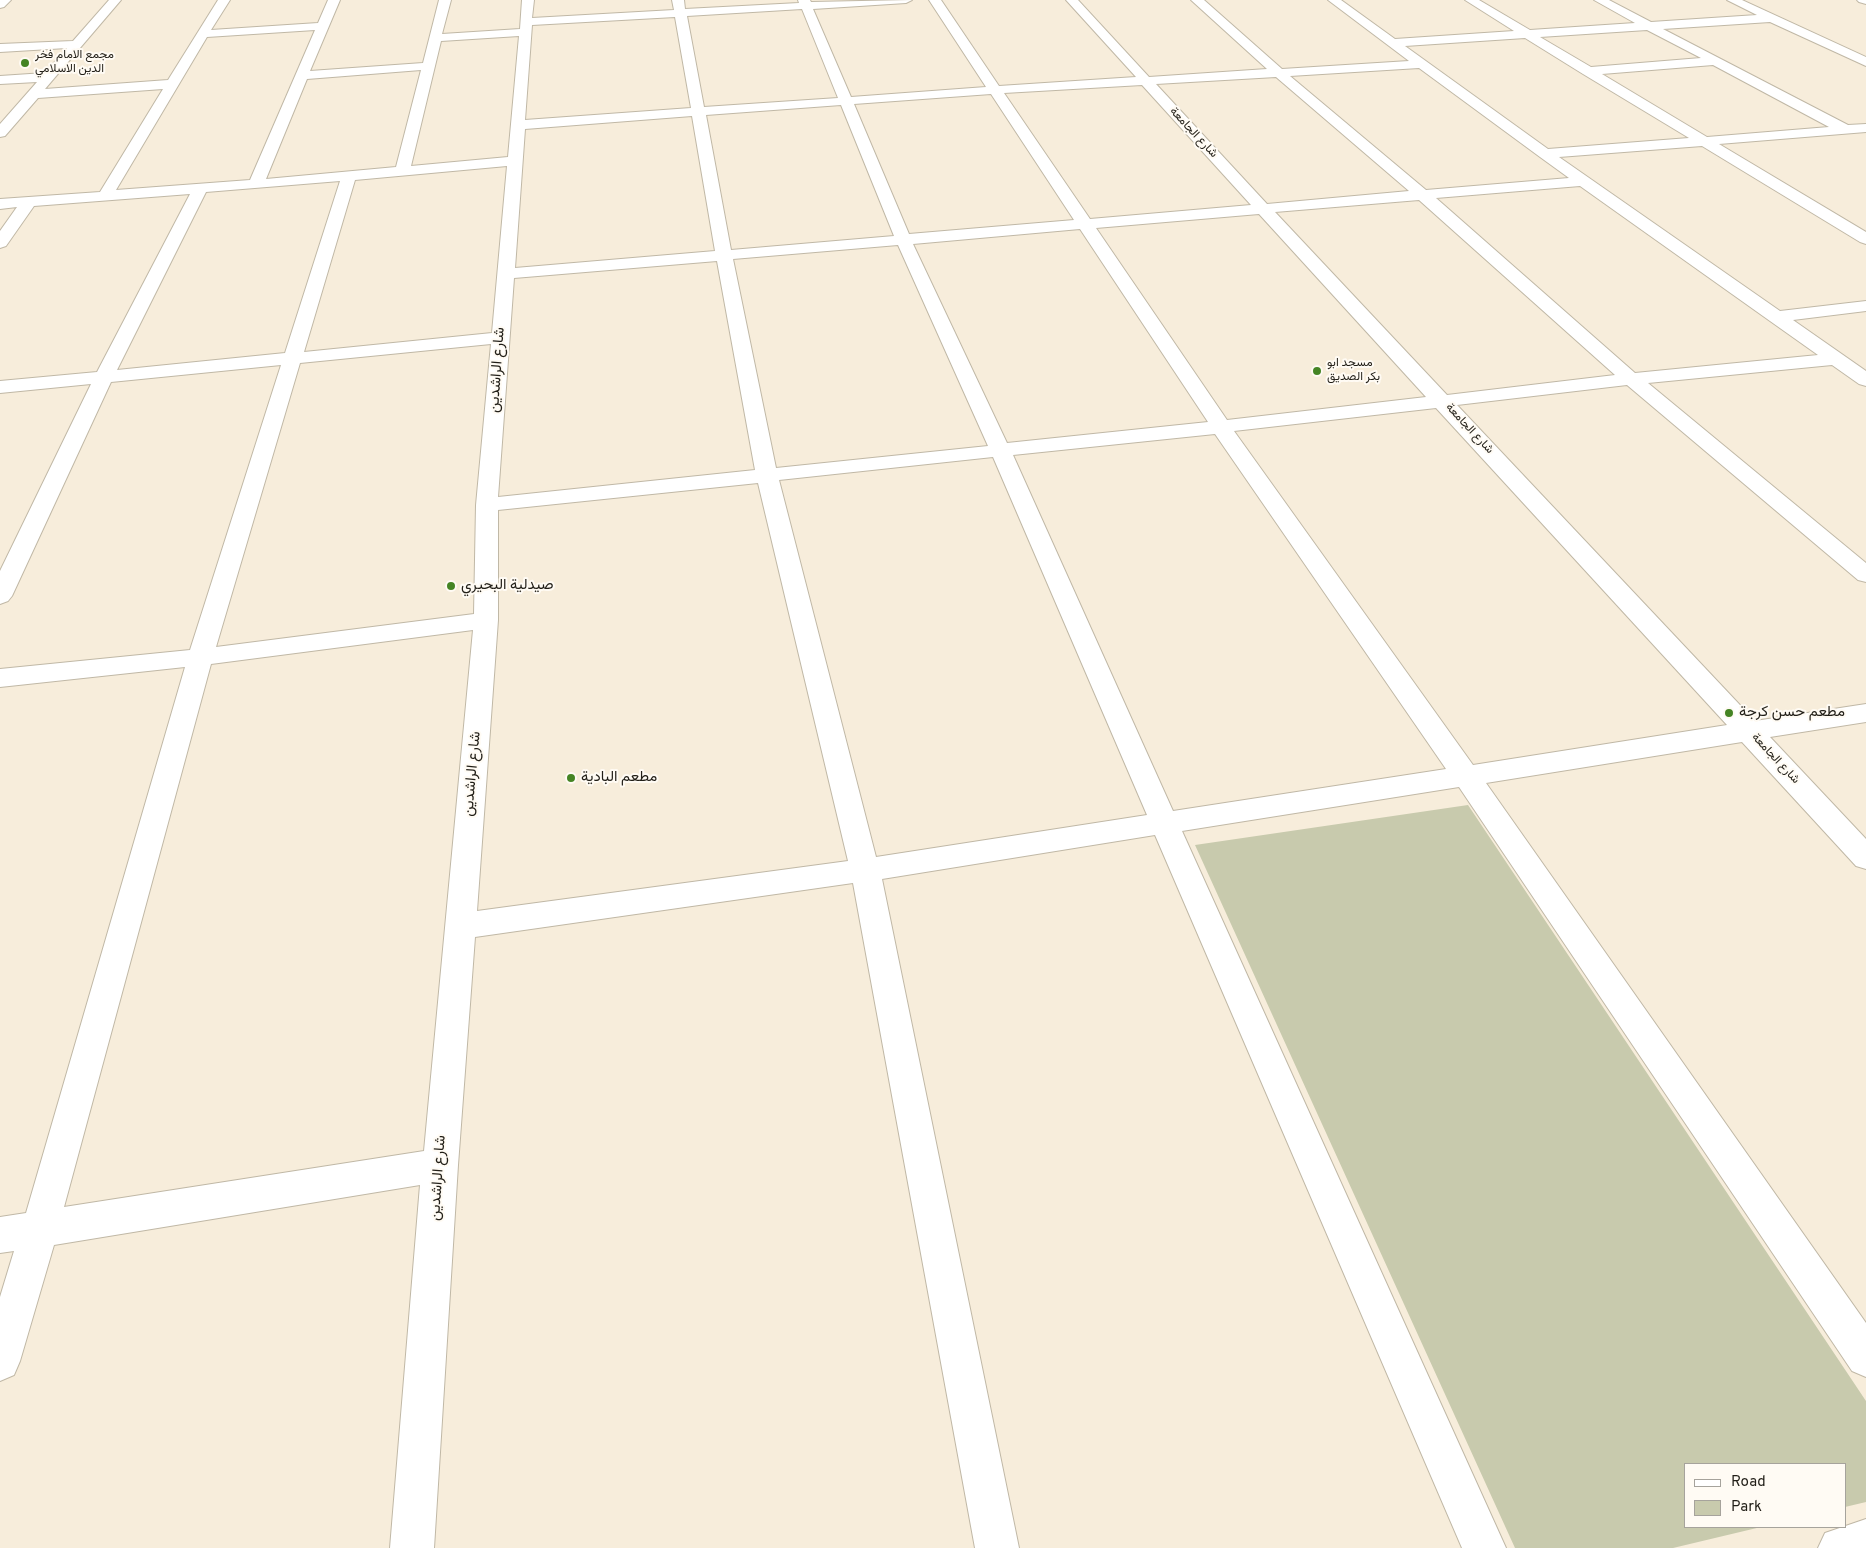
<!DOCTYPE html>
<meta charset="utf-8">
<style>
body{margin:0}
#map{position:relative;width:1866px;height:1548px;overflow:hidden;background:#f7eddb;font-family:Overpass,sans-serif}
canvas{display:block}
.legend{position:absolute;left:1684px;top:1463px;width:162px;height:65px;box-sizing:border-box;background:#fffbf4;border:1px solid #a6a39c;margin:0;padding:6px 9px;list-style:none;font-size:15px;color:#211e17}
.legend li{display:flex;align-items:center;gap:10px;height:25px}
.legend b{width:25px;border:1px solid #a6a39c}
</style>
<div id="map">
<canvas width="1866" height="1548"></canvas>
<ul class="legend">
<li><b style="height:6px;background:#fff"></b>Road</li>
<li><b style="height:14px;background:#c8caad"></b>Park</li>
</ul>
</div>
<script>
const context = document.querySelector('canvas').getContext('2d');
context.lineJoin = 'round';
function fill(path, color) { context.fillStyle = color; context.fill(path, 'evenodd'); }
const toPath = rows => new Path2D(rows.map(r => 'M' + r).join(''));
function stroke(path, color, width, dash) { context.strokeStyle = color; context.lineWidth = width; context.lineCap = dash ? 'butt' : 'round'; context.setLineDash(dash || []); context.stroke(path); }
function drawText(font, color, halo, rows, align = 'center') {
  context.font = font + ' Overpass,Vazirmatn,sans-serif'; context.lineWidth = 4; context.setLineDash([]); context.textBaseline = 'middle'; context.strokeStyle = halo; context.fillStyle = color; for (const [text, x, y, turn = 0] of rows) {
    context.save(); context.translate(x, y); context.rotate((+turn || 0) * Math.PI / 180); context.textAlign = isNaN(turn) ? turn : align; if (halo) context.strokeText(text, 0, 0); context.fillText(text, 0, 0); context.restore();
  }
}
const green = toPath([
 [1468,805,1866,1401,1866,1502,1845,1507,1845,1464,1685,1464,1685,1527,1761,1527,1673,1548,1515,1548,1195,845]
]);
const minor = toPath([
 [0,0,11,0,4,7,0,8,0,0],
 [109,0,121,0,45,89,168,80,218,0,230,0,211,30,318,23,328,0,340,0,310,71,423,63,439,0,451,0,442,34,520,29,522,0,534,0,532,18,674,10,672,0,684,0,685,9,799,3,798,0,810,0,811,2,912,0,906,3,813,9,851,97,986,87,929,0,941,0,999,86,1136,77,1066,0,1078,0,1149,77,1267,69,1191,0,1204,0,1282,69,1409,61,1328,0,1341,0,1395,39,1514,31,1465,0,1479,0,1530,30,1635,23,1594,0,1609,0,1651,22,1757,15,1727,0,1742,0,1866,57,1866,66,1770,22,1663,29,1848,125,1866,124,1866,132,1719,144,1866,232,1866,244,1860,242,1702,146,1559,157,1780,311,1866,301,1866,311,1793,320,1866,371,1866,386,1859,384,1832,365,1648,383,1866,563,1866,582,1858,580,1627,385,1457,405,1755,721,1866,704,1866,722,1770,737,1866,839,1866,869,1856,866,1742,742,1486,783,1866,1323,1866,1377,1852,1371,1459,787,1182,831,1506,1548,1462,1548,1155,835,882,879,1019,1548,975,1548,853,883,475,937,458,1165,434,1548,390,1548,420,1185,54,1245,20,1361,14,1375,0,1381,0,1297,14,1251,0,1253,0,1217,26,1213,185,667,0,687,0,669,190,650,281,365,111,382,12,596,8,601,0,604,0,571,91,384,0,393,0,381,97,372,190,194,34,206,6,246,0,248,0,231,17,207,0,209,0,199,100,192,163,89,38,98,5,136,0,137,0,124,37,82,0,84,0,76,45,73,67,48,0,52,0,44,73,41,109,0],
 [802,9,838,98,704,107,687,16,802,9],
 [675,17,691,108,525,120,532,25,675,17],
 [315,30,250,180,116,190,207,37,315,30],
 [1647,30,1701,58,1591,67,1540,37,1647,30],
 [519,36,508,157,411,166,441,41,519,36],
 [1525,38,1583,74,1689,138,1548,149,1405,46,1525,38],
 [1713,65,1829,127,1707,137,1602,74,1713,65],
 [1419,68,1540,157,1569,178,1426,190,1290,76,1419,68],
 [421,70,396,167,266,179,307,79,421,70],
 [1276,77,1409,191,1267,204,1156,84,1276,77],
 [1142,85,1251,205,1090,219,1004,93,1142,85],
 [991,94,1074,220,909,234,854,104,991,94],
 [841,105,894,236,731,250,706,115,841,105],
 [692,116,715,251,515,268,525,129,692,116],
 [507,166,492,333,304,352,355,180,507,166],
 [340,181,285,353,117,370,206,192,340,181],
 [1580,186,1770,321,1818,355,1635,373,1436,198,1580,186],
 [1419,200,1615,375,1447,395,1275,212,1419,200],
 [1259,214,1426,397,1227,420,1096,228,1259,214],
 [1080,229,1208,422,1007,443,913,244,1080,229],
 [898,245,988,446,776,468,733,259,898,245],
 [717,261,755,470,498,497,514,278,717,261],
 [491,344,476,505,474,614,216,647,300,363,491,344],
 [1436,408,1727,725,1473,765,1234,431,1436,408],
 [1215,434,1446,769,1173,811,1013,455,1215,434],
 [993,457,1147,815,876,857,779,480,993,457],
 [758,483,848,861,477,911,498,620,498,510,758,483],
 [473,630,424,1151,64,1207,211,664,473,630],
 [1857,0,1866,0,1866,4,1859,2,1857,0],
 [1866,1519,1866,1548,1818,1548,1825,1533,1866,1519]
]);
const markers = [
 [25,63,5,"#458424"],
 [1317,371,5,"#458424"],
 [451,586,5,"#458424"],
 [1729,713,5,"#458424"],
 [571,778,5,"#458424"]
];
const farPoinames = [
 ["مجمع الامام فخر",35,56],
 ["الدين الاسلامي",35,70],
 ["مسجد ابو",1327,364],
 ["بكر الصديق",1327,378]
];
const farStreetnames = [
 ["شارع الجامعة",1193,133,47],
 ["شارع الجامعة",1469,429,47],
 ["شارع الجامعة",1775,759,47]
];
const streetNames = [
 ["شارع الراشدين",498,370,-86],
 ["شارع الراشدين",473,774,-85],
 ["شارع الراشدين",439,1178,-86]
];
const poiNames = [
 ["صيدلية البحيري",461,586],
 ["مطعم حسن كرجة",1739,713],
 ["مطعم البادية",581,778]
];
fill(green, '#c8caad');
stroke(minor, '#c0b8a6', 2);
fill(minor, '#fff');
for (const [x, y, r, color] of markers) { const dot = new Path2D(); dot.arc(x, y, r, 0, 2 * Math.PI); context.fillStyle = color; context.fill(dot); stroke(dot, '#fffbf4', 2); }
drawText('12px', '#211e17', '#fffbf4', farPoinames, 'left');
drawText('12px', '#211e17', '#fffbf4', farStreetnames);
drawText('15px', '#211e17', '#fffbf4', streetNames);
drawText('15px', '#211e17', '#fffbf4', poiNames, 'left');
</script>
